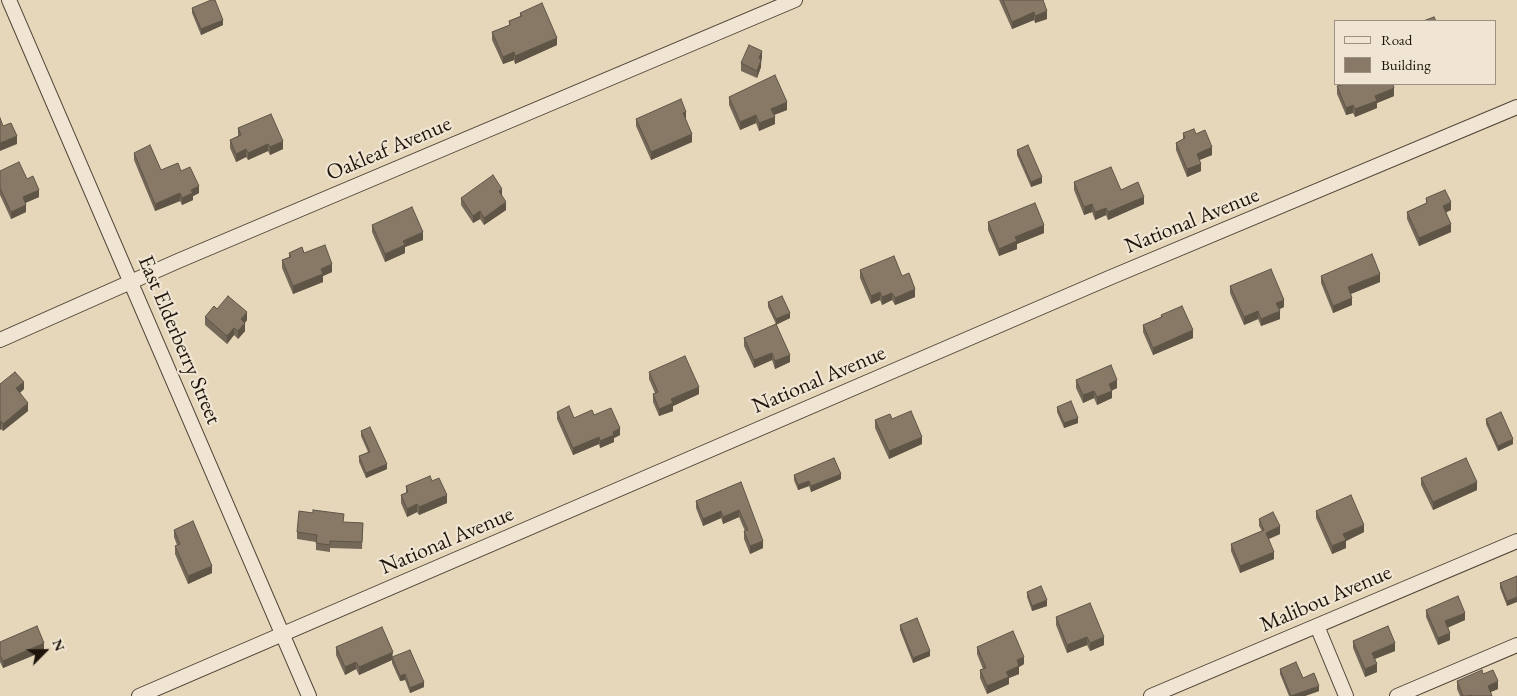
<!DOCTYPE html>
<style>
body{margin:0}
#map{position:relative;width:1517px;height:696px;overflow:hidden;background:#e7d7ba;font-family:"EB Garamond",serif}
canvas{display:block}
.legend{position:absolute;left:1334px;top:20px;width:162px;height:65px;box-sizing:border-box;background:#efe5d2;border:1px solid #9c9182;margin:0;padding:6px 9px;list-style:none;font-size:15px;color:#1f140b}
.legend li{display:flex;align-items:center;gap:10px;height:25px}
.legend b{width:25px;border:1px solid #9c9182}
.north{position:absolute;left:20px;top:626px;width:50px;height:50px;-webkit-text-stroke:4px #efe5d2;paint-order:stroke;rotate:67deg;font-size:14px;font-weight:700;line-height:20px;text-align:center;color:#1f140b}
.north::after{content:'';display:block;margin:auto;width:18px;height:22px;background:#1f140b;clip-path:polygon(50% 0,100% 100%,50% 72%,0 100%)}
</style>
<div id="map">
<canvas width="1517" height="696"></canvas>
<ul class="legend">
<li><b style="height:6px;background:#efe5d2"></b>Road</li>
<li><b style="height:14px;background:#877966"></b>Building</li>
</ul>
<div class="north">N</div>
</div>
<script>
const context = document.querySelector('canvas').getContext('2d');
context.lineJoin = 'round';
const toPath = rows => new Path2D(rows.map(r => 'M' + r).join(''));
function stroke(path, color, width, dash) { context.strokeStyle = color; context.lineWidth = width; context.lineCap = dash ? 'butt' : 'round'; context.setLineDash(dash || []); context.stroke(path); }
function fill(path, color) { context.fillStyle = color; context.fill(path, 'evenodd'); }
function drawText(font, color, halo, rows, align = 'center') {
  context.font = font + ' "EB Garamond",serif'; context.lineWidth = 4.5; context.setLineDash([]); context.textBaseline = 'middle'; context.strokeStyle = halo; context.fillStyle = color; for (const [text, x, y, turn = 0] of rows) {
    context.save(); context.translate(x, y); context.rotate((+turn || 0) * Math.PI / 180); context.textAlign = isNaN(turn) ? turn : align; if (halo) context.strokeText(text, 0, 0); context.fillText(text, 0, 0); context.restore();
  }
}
const minor = toPath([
 [9,0,309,696],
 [0,340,178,261,795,0],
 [1317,626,1346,696],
 [139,696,1109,278,1517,107],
 [1151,696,1517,541],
 [1397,696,1517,645]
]);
const wall = toPath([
 [999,0,1043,0,1047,19,1035,23,1034,20,1012,29],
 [192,8,223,25,201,35,192,13],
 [520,13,557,45,515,64,514,60,503,64,492,40,492,32,509,25,509,21,520,16],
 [762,51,761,67,757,78,741,71,741,63],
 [1337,86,1394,96,1377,103,1377,108,1355,117,1353,113,1346,115,1337,94],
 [729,97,787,110,774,115,775,124,759,131,756,123,740,130,729,105],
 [636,119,686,119,685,120,692,142,651,160,636,126],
 [238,128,283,149,270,155,268,151,248,160,246,157,236,162,230,148,230,140,238,136],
 [1183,133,1196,134,1212,155,1199,160,1201,171,1187,177,1176,150,1176,143,1183,139],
 [1017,150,1042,183,1031,187,1017,155],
 [134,153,161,170,181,171,199,193,193,196,193,200,182,205,180,201,155,211,134,160],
 [0,171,27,179,39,197,25,203,26,212,11,219,0,195],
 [1074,182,1121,190,1144,204,1108,220,1106,215,1095,220,1092,212,1084,215,1074,190],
 [502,196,506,210,484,225,480,219,473,223,461,205,461,198],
 [1426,198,1451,210,1446,212,1451,232,1419,246,1407,219,1407,212,1426,203],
 [988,222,1044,233,1017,244,1017,249,999,256,988,230],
 [372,225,423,240,405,247,405,253,385,262,372,232],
 [289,253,304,253,332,272,323,276,323,282,293,294,282,268,282,260,289,257],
 [860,270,902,276,915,297,895,305,892,300,882,305,880,300,871,304,860,278],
 [1321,276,1380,282,1351,294,1352,305,1333,313,1321,283],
 [1230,286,1284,307,1279,309,1280,319,1261,326,1258,319,1244,325,1230,293],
 [768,302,790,318,776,324,790,362,775,369,772,360,754,368,744,346,744,338,776,324,768,307],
 [1161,315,1193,338,1153,355,1143,332,1143,325,1161,317],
 [205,317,247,320,245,323,245,331,238,339,234,335,227,344,205,325],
 [649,372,699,394,673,406,673,411,659,416,653,402,653,394,655,393,649,379],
 [1076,380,1117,388,1112,390,1112,398,1097,405,1094,398,1083,403,1076,388],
 [0,384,24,389,20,393,28,411,3,431,1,429,0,430],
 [1057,407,1078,423,1064,428,1057,412],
 [557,412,574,418,594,415,620,435,614,438,614,442,600,448,599,444,573,455,557,419],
 [892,419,922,444,889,459,875,428,875,420],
 [1486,419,1513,444,1498,451,1486,424],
 [361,431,387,469,366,478,359,462,359,456,368,452,361,436],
 [794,475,841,479,811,492,809,486,798,490,794,480],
 [1421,478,1477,490,1433,510,1421,485],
 [432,481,447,503,419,515,417,512,407,517,401,503,401,495,406,493,406,486],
 [741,482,763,548,750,554,744,539,744,531,745,531,739,517,723,524,721,518,703,526,696,508,696,501],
 [1316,511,1364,532,1346,541,1346,548,1332,554,1316,518],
 [1259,519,1280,534,1269,539,1274,559,1240,573,1231,551,1231,544,1262,531,1259,526],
 [344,522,363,523,362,549,330,548,330,552,316,550,316,542,297,539,297,532],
 [174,530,212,573,188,584,175,554,175,546,177,545,174,537],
 [1517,576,1507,606,1500,588,1500,583],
 [1027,592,1047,606,1032,611,1027,597],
 [1426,610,1465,620,1448,627,1450,640,1438,645,1426,617],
 [1056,617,1104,645,1090,651,1087,645,1067,653,1056,625],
 [900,625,930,656,913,663,900,630],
 [1353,641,1395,651,1375,659,1377,672,1365,677,1353,648],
 [0,642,44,651,3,668,0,662],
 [336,647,393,657,424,687,410,693,405,680,400,681,392,663,392,660,359,675,356,669,345,675,336,655],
 [977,647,1024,664,1019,667,1019,674,1009,678,1009,684,987,694,980,678,980,670,983,669,977,654],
 [1280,669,1303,678,1319,691,1305,696,1289,696,1280,674],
 [1483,674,1498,689,1491,692,1492,696,1460,696,1457,689,1457,681]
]);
const shadedWall = toPath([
 [1047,11,1047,19,1035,23,1035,16],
 [1034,12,1034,20,1012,29,1012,22],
 [223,20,223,25,201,35,201,29],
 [557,38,557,45,515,64,515,56],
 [762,51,762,58,759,66,759,58],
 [514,52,514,60,503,64,503,57],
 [761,60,761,67,757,78,757,71],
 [1394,88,1394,96,1377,103,1377,108,1355,117,1355,109,1375,96],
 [787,102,787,110,771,116,771,109],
 [1353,105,1353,113,1346,115,1346,108],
 [686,112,686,119,683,121,683,113],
 [756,115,756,123,740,130,740,122],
 [775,117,775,124,759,131,759,123],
 [692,134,692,142,651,160,651,152],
 [17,136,17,144,0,151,0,143],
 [283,141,283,149,270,155,270,147],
 [268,144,268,151,248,160,248,153],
 [1212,147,1212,155,1197,161,1197,154],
 [246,149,246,157,236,162,236,154],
 [1201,164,1201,171,1187,177,1187,169],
 [1042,177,1042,183,1031,187,1031,182],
 [199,186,199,193,193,196,193,200,182,205,182,198,191,190],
 [502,189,502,196,499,199,499,191],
 [39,190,39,197,23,204,23,197],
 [180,193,180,201,155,211,155,204],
 [1144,197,1144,204,1108,220,1108,212],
 [506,202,506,210,484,225,484,218],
 [1451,202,1451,210,1443,214,1443,206],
 [1092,204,1092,212,1084,215,1084,207],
 [26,205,26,212,11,219,11,212],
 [1106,208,1106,215,1095,220,1095,212],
 [480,211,480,219,473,223,473,216],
 [1451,224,1451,232,1419,246,1419,238],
 [1044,225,1044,233,1017,244,1017,249,999,256,999,249,1015,237],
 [423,232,423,240,405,247,405,253,385,262,385,254,403,241],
 [332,264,332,272,323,276,323,282,293,294,293,286,321,269],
 [1380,274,1380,282,1348,295,1348,287],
 [915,289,915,297,895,305,895,298],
 [880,292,880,300,871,304,871,296],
 [892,293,892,300,882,305,882,297],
 [1352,298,1352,305,1333,313,1333,306],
 [1284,300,1284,307,1276,311,1276,303],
 [1258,311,1258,319,1244,325,1244,317],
 [1280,311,1280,319,1261,326,1261,319],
 [247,312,247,320,241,327,241,319],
 [790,313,790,318,776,325,776,319],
 [245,323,245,331,238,339,238,331],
 [234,328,234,335,227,344,227,336],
 [1193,330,1193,338,1153,355,1153,348],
 [772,353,772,360,754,368,754,360],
 [790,355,790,362,775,369,775,361],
 [1117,380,1117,388,1109,392,1109,384],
 [24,382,24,389,16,396,16,388],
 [699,387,699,394,673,406,673,411,659,416,659,409,671,399],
 [1094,391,1094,398,1083,403,1083,395],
 [1112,391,1112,398,1097,405,1097,397],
 [28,403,28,411,3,431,3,424],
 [1078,418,1078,423,1064,428,1064,423],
 [1,421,1,429,0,430,0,423],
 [620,428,620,435,614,438,614,442,600,448,600,441,613,432],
 [599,437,599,444,573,455,573,448],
 [922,437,922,444,889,459,889,451],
 [1513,439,1513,444,1498,451,1498,446],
 [387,464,387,469,366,478,366,473],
 [841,474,841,479,811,492,811,486],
 [809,481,809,486,798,490,798,485],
 [1477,482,1477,490,1433,510,1433,502],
 [447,495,447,503,419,515,419,507],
 [417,504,417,512,407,517,407,509],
 [739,510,739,517,723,524,723,517],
 [721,511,721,518,703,526,703,519],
 [1364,525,1364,532,1346,541,1346,548,1332,554,1332,546,1343,534],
 [1280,526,1280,534,1266,540,1266,533],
 [763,541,763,548,750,554,750,546],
 [1274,552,1274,559,1240,573,1240,566],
 [212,566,212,573,188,584,188,576],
 [1517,597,1517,602,1507,606,1507,601],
 [1047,600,1047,606,1032,611,1032,606],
 [1465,613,1465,620,1445,629,1445,621],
 [1450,633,1450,640,1438,645,1438,638],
 [1087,637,1087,645,1067,653,1067,645],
 [1104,637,1104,645,1090,651,1090,643],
 [44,643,44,651,3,668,3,661],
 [1395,643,1395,651,1372,660,1372,653],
 [930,651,930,656,913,663,913,658],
 [393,652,392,660,359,675,359,667],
 [1024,657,1024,664,1019,667,1019,674,1009,678,1009,684,987,694,987,686,1006,672,1017,660],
 [356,662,356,669,345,675,345,667],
 [1377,664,1377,672,1365,677,1365,669],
 [405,674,405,680,400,681,400,676],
 [1498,681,1498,689,1488,693,1488,686],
 [424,682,424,687,410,693,410,688],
 [1319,686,1319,691,1305,696,1292,696]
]);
const building = toPath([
 [211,0,215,0,223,20,201,29,192,8,211,0],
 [1003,0,1043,0,1047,11,1035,16,1034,12,1012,22,1003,0],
 [542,3,557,38,515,56,514,52,503,57,492,32,510,25,509,21,522,16,520,13,542,3],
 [1434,17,1436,21,1423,21,1434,17],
 [749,45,762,51,759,58,761,60,757,71,741,63,749,45],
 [775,75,787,102,771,109,775,117,759,123,756,115,740,122,729,97,775,75],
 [1344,84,1393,84,1394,88,1375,96,1377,101,1355,109,1353,105,1346,108,1337,86,1344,84],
 [681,99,686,112,683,113,692,134,651,152,636,119,681,99],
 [271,114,283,141,270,147,268,144,248,153,246,149,236,154,230,140,241,135,238,128,271,114],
 [0,118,3,126,11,123,17,136,0,143,0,118],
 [1194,129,1196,134,1205,130,1212,147,1197,154,1201,164,1187,169,1176,143,1185,138,1183,133,1194,129],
 [150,145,161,170,178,163,181,171,190,167,199,186,191,190,193,193,182,198,180,193,155,204,134,153,150,145],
 [1028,145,1042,177,1031,182,1017,150,1028,145],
 [19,162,27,179,33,176,39,190,23,197,26,205,11,212,0,188,0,171,19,162],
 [1111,167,1121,190,1138,182,1144,197,1108,212,1106,208,1095,212,1092,204,1084,207,1074,182,1111,167],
 [493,175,502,189,499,191,506,202,484,218,480,211,473,216,461,198,493,175],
 [1445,190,1451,202,1443,206,1451,224,1419,238,1407,212,1427,203,1426,198,1445,190],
 [1035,203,1044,225,1015,237,1017,241,999,249,988,222,1035,203],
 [412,207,423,232,403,241,405,245,385,254,372,225,412,207],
 [325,245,332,264,321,269,323,274,293,286,282,260,291,257,289,253,302,247,304,253,325,245],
 [1372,254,1380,274,1348,287,1352,298,1333,306,1321,276,1372,254],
 [894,256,902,276,909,273,915,289,895,298,892,293,882,297,880,292,871,296,860,270,894,256],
 [1271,269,1284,300,1276,303,1280,311,1261,319,1258,311,1244,317,1230,286,1271,269],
 [228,296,247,312,241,319,245,323,238,331,234,328,227,336,205,317,214,306,217,309,228,296],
 [782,296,790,313,776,319,768,302,782,296],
 [1182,306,1193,330,1153,348,1143,325,1162,317,1161,315,1182,306],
 [776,324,790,355,775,361,772,353,754,360,744,338,776,324],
 [685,356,699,387,671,399,673,403,659,409,653,394,658,392,649,372,685,356],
 [1111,365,1117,380,1109,384,1112,391,1097,397,1094,391,1083,395,1076,380,1111,365],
 [15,372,24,382,16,388,28,403,3,424,1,421,0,423,0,384,15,372],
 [1071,401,1078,418,1064,423,1057,407,1071,401],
 [569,406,574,418,592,410,594,415,611,408,620,428,613,432,614,435,600,441,599,437,573,448,557,412,569,406],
 [911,411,922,437,889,451,875,420,890,414,892,419,911,411],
 [1501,412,1513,439,1498,446,1486,419,1501,412],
 [370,427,387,464,366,473,359,456,370,452,361,431,370,427],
 [834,458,841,474,811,486,809,481,798,485,794,475,834,458],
 [1466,458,1477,482,1433,502,1421,478,1466,458],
 [430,476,432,481,439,478,447,495,419,507,417,504,407,509,401,495,408,492,406,486,430,476],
 [741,482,763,541,750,546,744,531,748,530,739,510,723,517,721,511,703,519,696,501,741,482],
 [1351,495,1364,525,1343,534,1346,540,1332,546,1316,511,1351,495],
 [313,510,344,514,343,522,363,523,362,542,330,541,330,545,316,543,317,535,297,532,299,511,313,513,313,510],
 [1273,512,1280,526,1266,533,1274,552,1240,566,1231,544,1264,530,1259,519,1273,512],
 [193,521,212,566,188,576,175,546,180,544,174,530,193,521],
 [1517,576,1517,597,1507,601,1500,583,1517,576],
 [1041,586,1047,600,1032,606,1027,592,1041,586],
 [1458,596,1465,613,1445,621,1450,633,1438,638,1426,610,1458,596],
 [1090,603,1104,637,1090,643,1087,637,1067,645,1056,617,1090,603],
 [917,618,930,651,913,658,900,625,917,618],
 [37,626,44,643,3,661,0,655,0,642,37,626],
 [1388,626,1395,643,1372,653,1377,664,1365,669,1353,641,1388,626],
 [382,627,393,652,359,667,356,662,345,667,336,647,382,627],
 [1013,631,1024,657,1017,660,1019,666,1006,672,1009,677,987,686,980,670,986,668,977,647,1013,631],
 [410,650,424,682,410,688,405,674,400,676,392,657,410,650],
 [1296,662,1303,678,1314,673,1319,686,1291,696,1280,669,1296,662],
 [1482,670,1483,674,1493,670,1498,681,1488,686,1492,696,1472,696,1471,695,1468,696,1463,696,1457,681,1482,670]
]);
const streetNames = [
 ["Oakleaf Avenue",389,149,-23],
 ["National Avenue",1192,221,-22],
 ["East Elderberry Street",179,340,67],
 ["National Avenue",819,380,-23],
 ["National Avenue",447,541,-23],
 ["Malibou Avenue",1326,599,-23]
];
stroke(minor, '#514537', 16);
stroke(minor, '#efe5d2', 14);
fill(wall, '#746858');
fill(shadedWall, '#5e5547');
fill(building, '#877966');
stroke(building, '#5e5547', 1);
drawText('22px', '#1f140b', '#efe5d2', streetNames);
</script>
